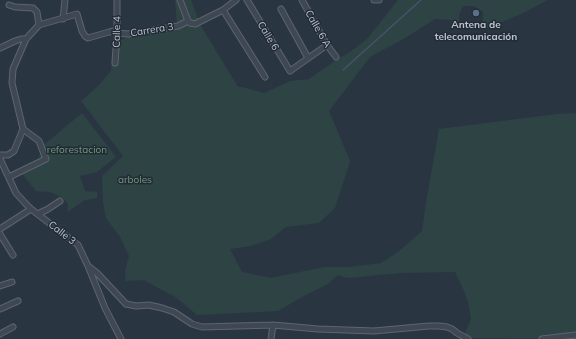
<!DOCTYPE html>
<meta charset="utf-8">
<style>
body{margin:0}
canvas{display:block;background:#2a3542}
</style>
<canvas width="576" height="339"></canvas>
<script>
const context = document.querySelector('canvas').getContext('2d');
context.lineJoin = 'round';
function fill(path, color) { context.fillStyle = color; context.fill(path, 'evenodd'); }
const toPath = rows => new Path2D(rows.map(r => 'M' + r).join(''));
function stroke(path, color, width, dash) { context.strokeStyle = color; context.lineWidth = width; context.lineCap = dash ? 'butt' : 'round'; context.setLineDash(dash || []); context.stroke(path); }
function drawText(font, color, halo, rows, align = 'center') {
  context.font = font + ' Mulish,sans-serif'; context.lineWidth = 3; context.setLineDash([]); context.textBaseline = 'middle'; context.strokeStyle = halo; context.fillStyle = color; for (const [text, x, y, turn = 0] of rows) {
    context.save(); context.translate(x, y); context.rotate((+turn || 0) * Math.PI / 180); context.textAlign = isNaN(turn) ? turn : align; if (halo) context.strokeText(text, 0, 0); context.fillText(text, 0, 0); context.restore();
  }
}
const green = toPath([
 [175,0,191,0,201,26,238,87,242,87,264,93,290,81,309,79,336,60,350,52,367,39,398,0,548,0,521,14,483,30,483,12,474,6,463,6,459,15,459,30,452,20,435,19,405,38,370,57,329,111,350,161,335,208,319,223,286,227,271,239,251,246,230,249,242,272,271,278,324,267,348,267,381,263,398,252,422,231,426,202,439,129,557,114,576,113,576,339,463,338,471,319,468,302,464,291,455,272,400,273,348,278,338,275,328,284,302,297,278,311,197,315,174,296,160,289,144,280,126,281,125,271,129,256,120,237,106,218,103,203,102,176,123,156,81,101,97,87,111,71,112,52,116,42,128,37,150,31,164,33,177,23],
 [82,113,116,157,97,172,80,176,85,191,97,192,97,198,85,200,67,212,68,204,63,198,50,192,36,191,23,175,29,163,39,160,40,148]
]);
const stream = toPath([
 [343,70,421,0]
]);
const minor = toPath([
 [180,0,188,21,190,23,195,24,223,10,236,0],
 [247,0,290,71,327,45],
 [302,0,327,45,336,57],
 [374,0,379,0],
 [281,9,308,58],
 [223,10,265,77],
 [63,19,65,0],
 [39,25,77,14,82,31,85,36,88,38,109,32,113,31,117,33,128,34,178,26,188,21],
 [0,48,15,41,21,39,26,39],
 [115,63,117,33,117,0],
 [0,155,8,155,14,151,19,139,23,129,12,83,13,69,26,39,39,25,37,12,33,8,15,7,9,5],
 [0,159,16,193,25,203,31,209,78,245,88,266,105,308,121,339],
 [9,177,46,159,39,141,23,129],
 [38,214,48,209,60,201],
 [0,229,31,209],
 [0,234,13,255],
 [88,266,97,273,126,304,136,306,149,305,162,308,174,312,192,324,202,327,273,325,318,329,374,331,429,326,439,326,447,327,452,329,457,333,468,339],
 [0,286,12,282],
 [0,309,18,301],
 [0,334,13,327],
 [271,339,273,325],
 [542,339,576,335]
]);
const markers = [
 [476,13,4,"#5c6f8a"]
];
const poiNames = [
 ["Antena de",476,25],
 ["telecomunicación",476,37]
];
const streetNames = [
 ["Calle 6 A",318,29,60],
 ["Carrera 3",152,30,-9],
 ["Calle 4",117,32,-89],
 ["Calle 6",268,36,59],
 ["Calle 3",62,233,38]
];
const parkNames = [
 ["reforestacion",77,150],
 ["arboles",135,180]
];
fill(green, '#2d4344');
stroke(stream, '#41546a', 1.5);
stroke(minor, '#5c656f', 7);
stroke(minor, '#3e4752', 5);
for (const [x, y, r, color] of markers) { const dot = new Path2D(); dot.arc(x, y, r, 0, 2 * Math.PI); context.fillStyle = color; context.fill(dot); stroke(dot, '#222c37', 1.5); }
drawText('bold 10px', '#bbc2cc', '#222c37', poiNames);
drawText('10px', '#bbc2cc', '#222c37', streetNames);
drawText('10px', '#749b7b', '#222c37', parkNames);
</script>
